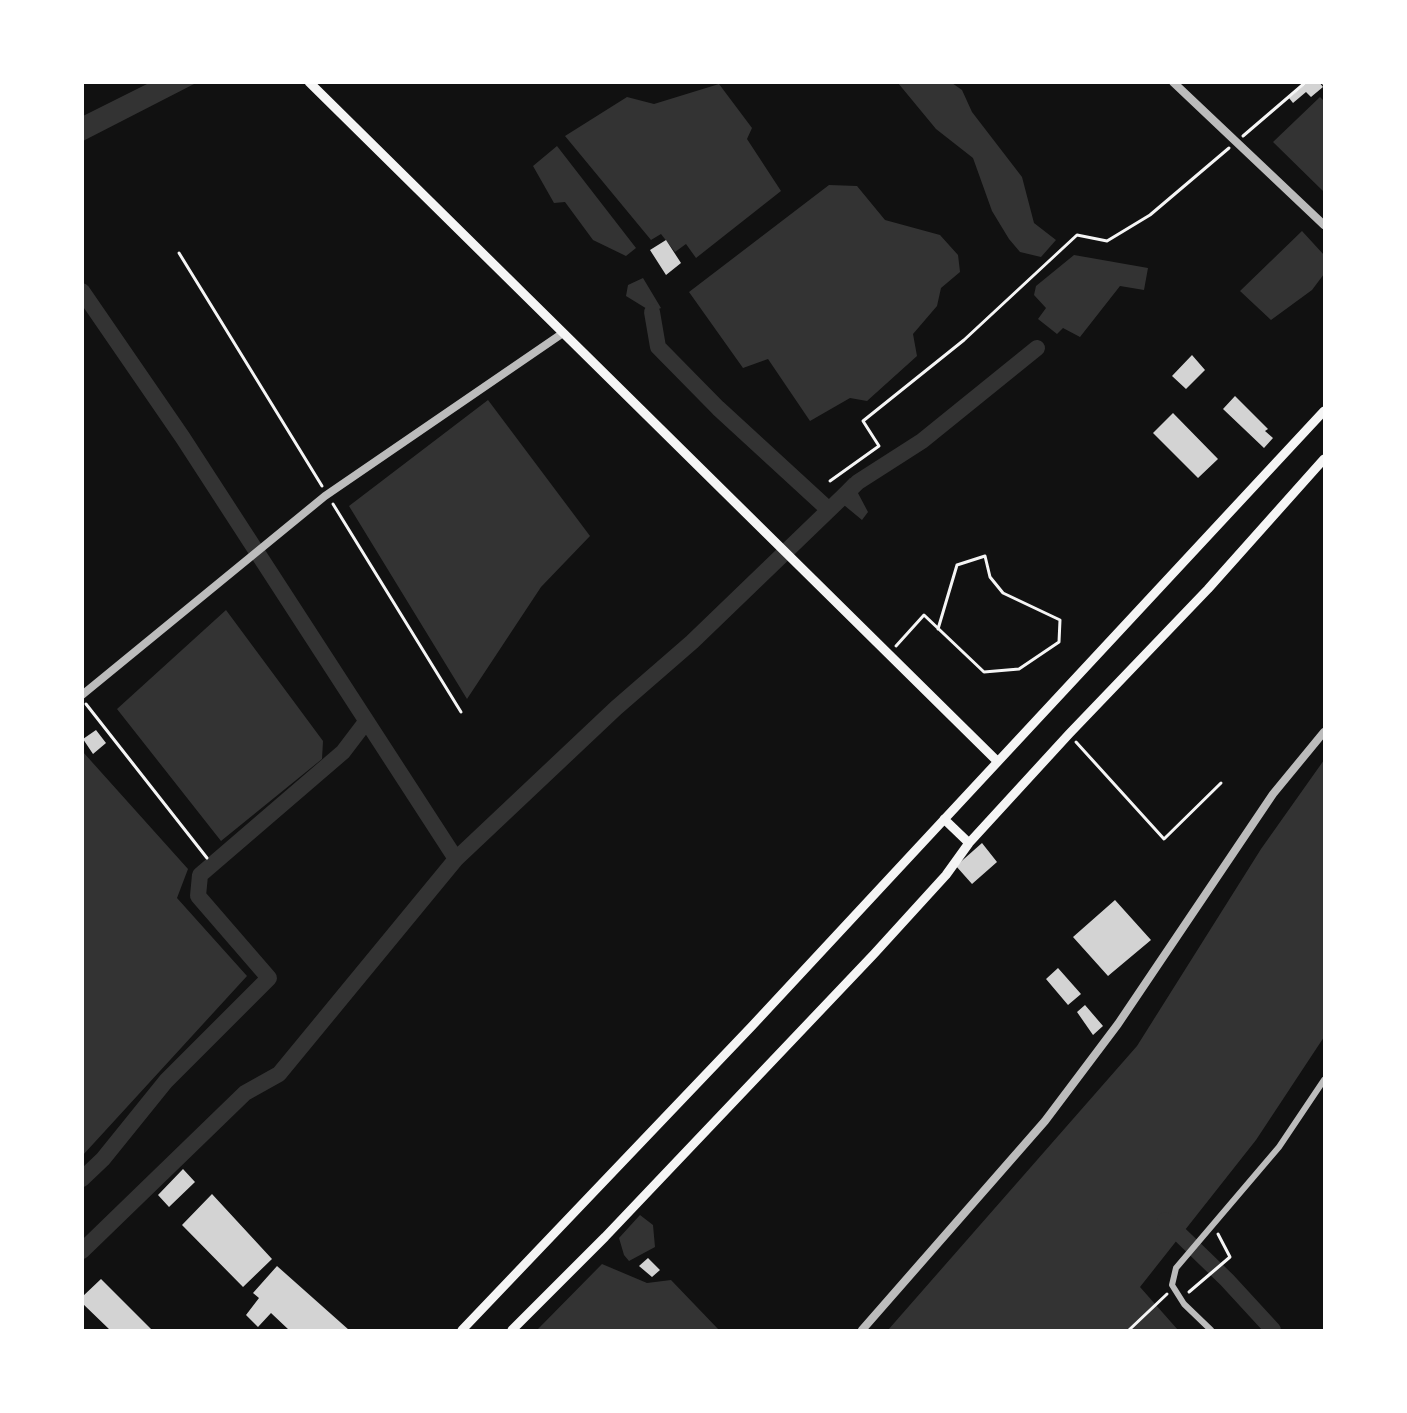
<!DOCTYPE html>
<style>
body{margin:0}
#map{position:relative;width:1407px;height:1413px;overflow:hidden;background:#111;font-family:Helvetica,sans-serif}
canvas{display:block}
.frame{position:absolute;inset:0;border:84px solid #fff;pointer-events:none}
</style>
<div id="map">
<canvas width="1407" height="1413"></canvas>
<div class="frame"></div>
</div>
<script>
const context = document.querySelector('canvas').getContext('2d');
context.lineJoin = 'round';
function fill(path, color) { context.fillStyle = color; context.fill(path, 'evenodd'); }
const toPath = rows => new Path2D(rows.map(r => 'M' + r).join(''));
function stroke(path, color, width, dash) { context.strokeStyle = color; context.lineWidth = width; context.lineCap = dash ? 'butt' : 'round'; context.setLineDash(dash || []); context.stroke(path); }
const water = toPath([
 [149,83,196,83,83,141,83,116],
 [898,83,952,83,962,90,972,112,1022,177,1034,223,1056,240,1041,257,1020,252,1009,239,992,211,973,158,936,129],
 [719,84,752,128,747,139,781,191,696,258,686,244,675,252,661,234,651,240,565,136,627,97,654,104],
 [1320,97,1324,101,1324,192,1273,142],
 [557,146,636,248,626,256,593,240,565,202,554,203,533,166],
 [829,185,857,186,885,220,940,235,958,255,960,272,941,288,937,306,913,334,917,356,867,401,850,398,810,421,768,359,743,368,689,292],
 [1302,231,1324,255,1324,274,1312,290,1271,320,1240,291],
 [1074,255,1148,268,1144,290,1120,286,1080,337,1063,328,1057,334,1038,319,1046,308,1034,295,1036,286],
 [643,278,661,308,652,312,626,296,628,285],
 [488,400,590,536,541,587,467,699,349,506],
 [850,478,868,512,862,520,833,496],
 [226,610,323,741,322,759,221,841,117,709],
 [83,752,188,869,177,898,247,976,83,1155],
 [1324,760,1324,1037,1256,1140,1140,1287,1178,1330,888,1330,1137,1046,1261,849],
 [640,1215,653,1225,655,1247,629,1261,624,1255,619,1238],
 [602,1264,647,1283,671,1280,719,1330,537,1330]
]);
const canal = toPath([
 [82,291,183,438,456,859],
 [652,312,658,347,718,408,829,510],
 [82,1179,103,1159,166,1081,269,978,198,896,200,875,343,752,365,723],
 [1165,1220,1227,1280,1273,1330],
 [82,1251,245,1093,279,1074,456,859,616,708,692,642,858,482,922,441,1037,348]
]);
const building = toPath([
 [1308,82,1319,82,1323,87,1311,97,1306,92,1293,103,1289,98],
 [666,240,681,263,666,275,650,250],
 [1192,355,1205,370,1186,389,1172,376],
 [1235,396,1268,429,1265,431,1273,438,1264,448,1223,409],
 [1173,413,1218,459,1198,478,1153,433],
 [96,730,106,743,93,754,83,739],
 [982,843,997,862,972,884,956,866],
 [1115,900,1151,940,1108,976,1073,937],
 [1058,968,1081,994,1068,1005,1046,979],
 [1085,1005,1103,1026,1093,1035,1077,1012],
 [183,1169,195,1182,169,1207,158,1195],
 [212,1194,272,1259,243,1287,182,1225],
 [648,1258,660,1270,652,1277,639,1266],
 [277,1266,349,1330,289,1330,271,1313,258,1327,246,1315,259,1298,253,1293],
 [101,1279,152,1330,110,1330,82,1303,82,1297]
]);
const path = toPath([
 [1323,82,1324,84],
 [1243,136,1306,82],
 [179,253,322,486],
 [830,481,879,446,863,421,964,340,1077,235,1107,241,1150,215,1229,148],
 [333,504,461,712],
 [896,646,924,615,984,672,1019,669,1059,642,1060,620,1003,593,990,577,985,556,957,565,938,629],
 [86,704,207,858],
 [1076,742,1164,839,1221,783],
 [1189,1292,1230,1257,1218,1234],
 [1129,1330,1167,1294]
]);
const minor = toPath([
 [1211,1330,1184,1304,1172,1285,1176,1268,1279,1147,1324,1080]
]);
const tertiary = toPath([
 [1173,82,1324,225],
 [82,695,325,496,563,333],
 [862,1330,1045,1121,1118,1024,1273,794,1324,732]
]);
const secondary = toPath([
 [309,82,997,761],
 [944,819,969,843],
 [462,1330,752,1026,1324,411],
 [512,1330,605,1237,874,954,946,875,969,843,1069,734,1208,589,1324,459]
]);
fill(water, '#333');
stroke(canal, '#333', 16);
fill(building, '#d3d3d3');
stroke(path, '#f5f5f5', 3);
stroke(minor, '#bcbcbc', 6);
stroke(tertiary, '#bcbcbc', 8);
stroke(secondary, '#f5f5f5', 9);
</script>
